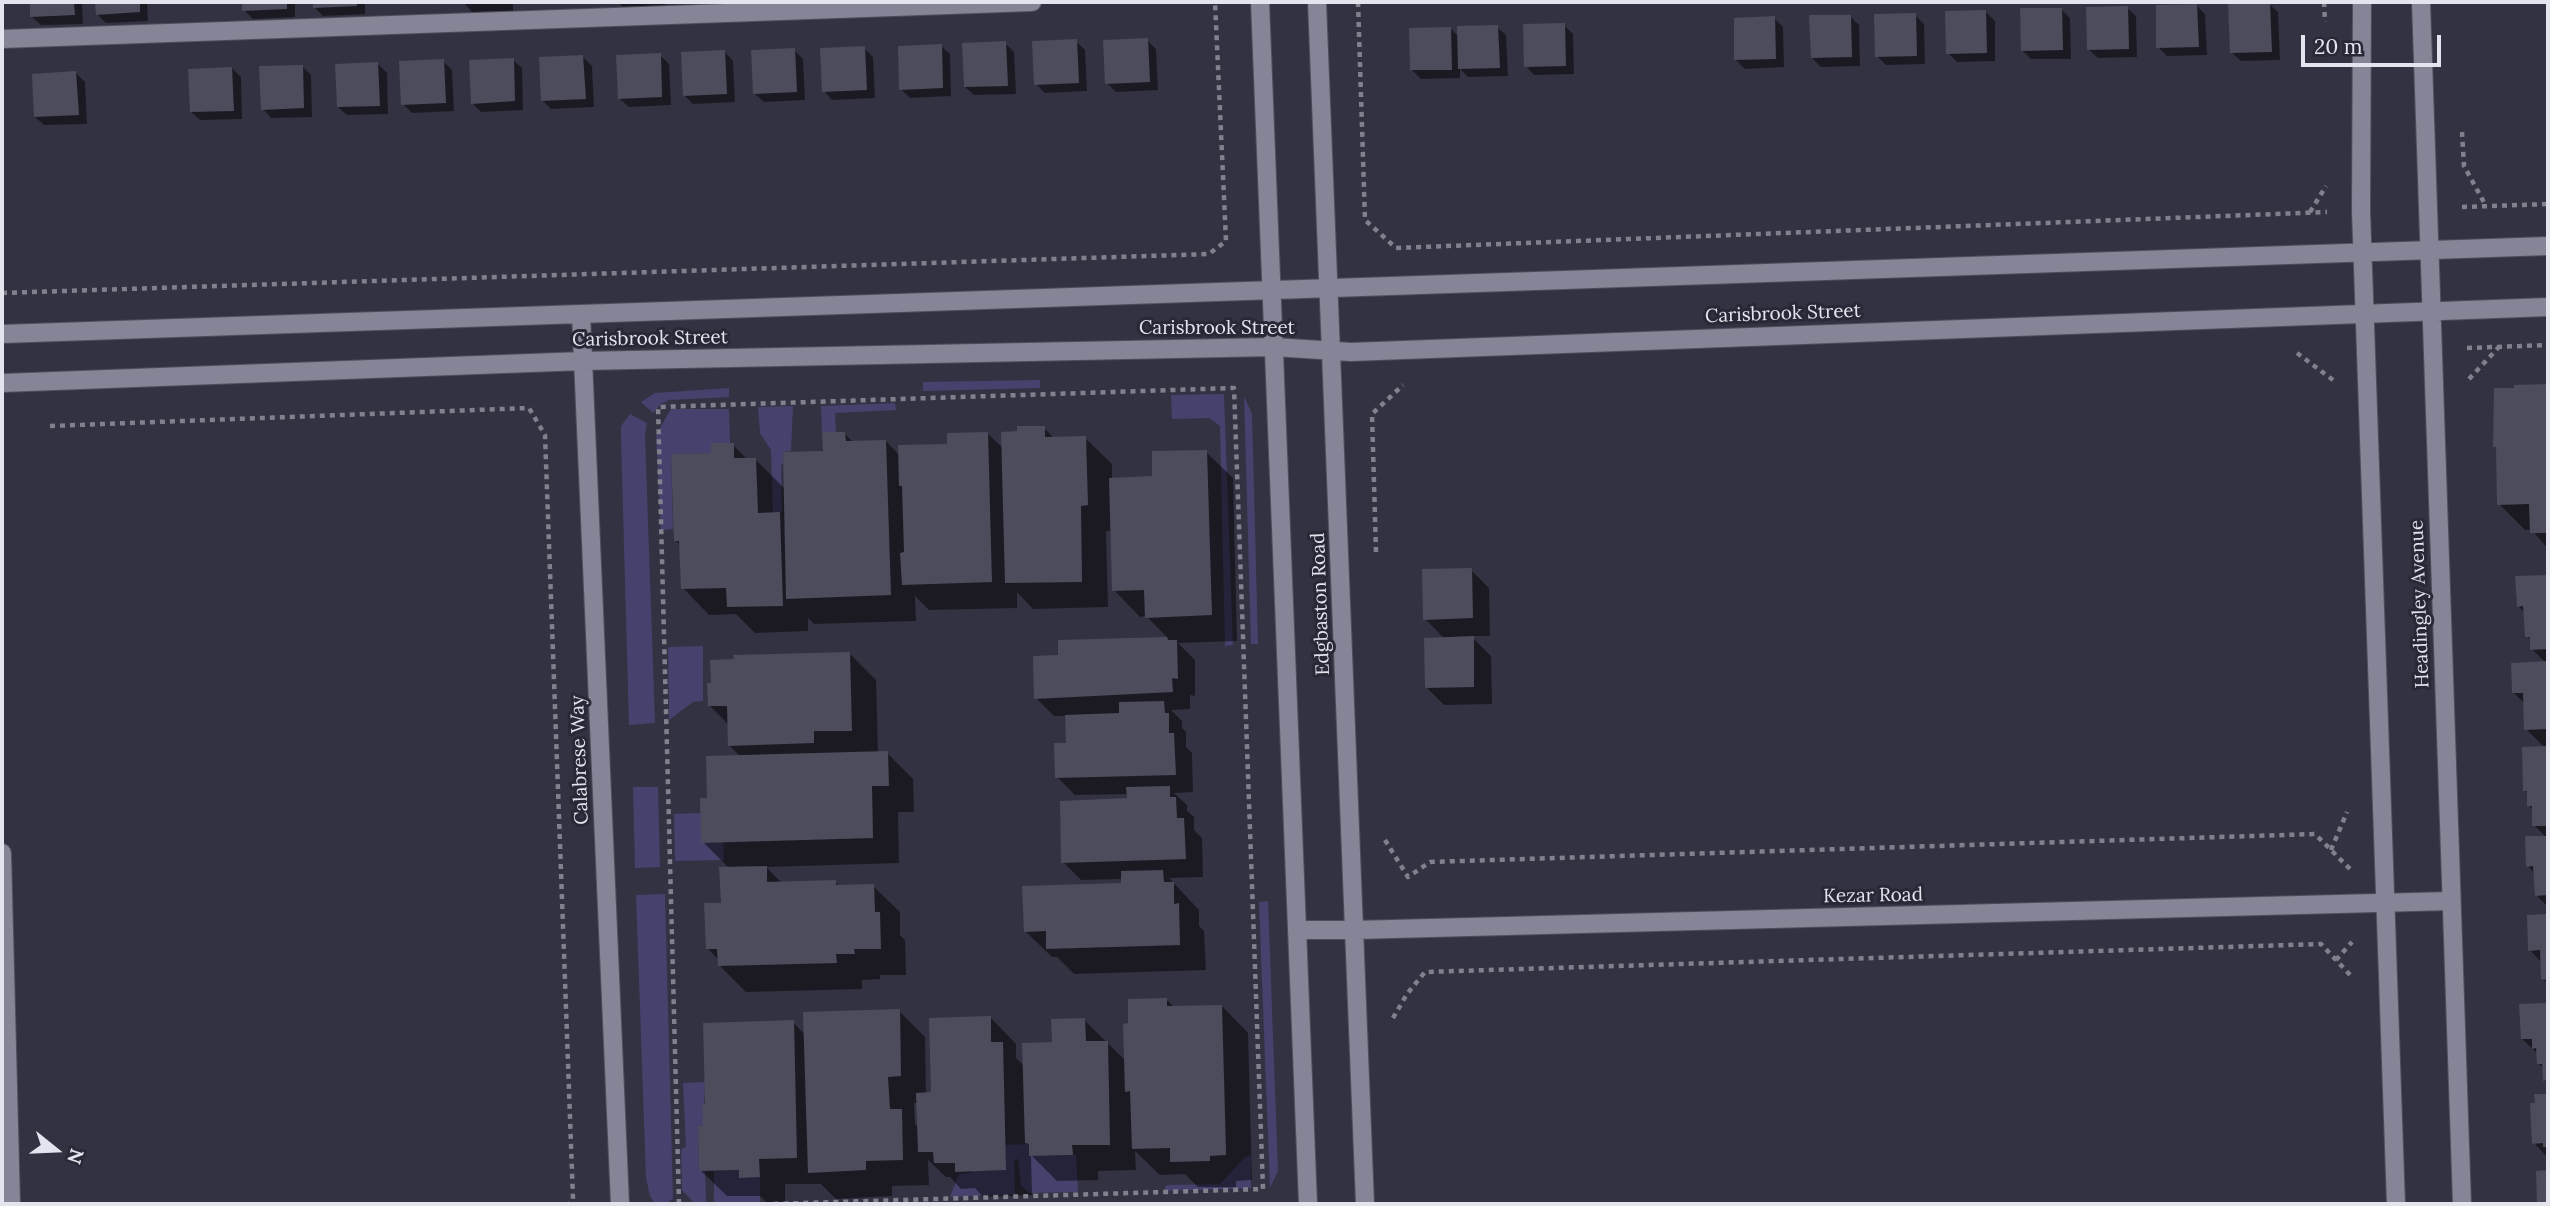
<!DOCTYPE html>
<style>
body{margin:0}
#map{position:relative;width:2550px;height:1206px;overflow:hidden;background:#333242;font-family:Lora,serif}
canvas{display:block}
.frame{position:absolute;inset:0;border:4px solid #e4e4ee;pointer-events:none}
.north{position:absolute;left:21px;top:1115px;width:70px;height:70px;-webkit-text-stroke:5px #292837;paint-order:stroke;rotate:108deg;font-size:19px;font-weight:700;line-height:28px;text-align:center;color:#e4e4ee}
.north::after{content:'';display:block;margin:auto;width:24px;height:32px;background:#e4e4ee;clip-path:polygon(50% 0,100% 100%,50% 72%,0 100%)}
.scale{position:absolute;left:2301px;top:35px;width:140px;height:32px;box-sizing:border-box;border:4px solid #e4e4ee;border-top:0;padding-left:9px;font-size:21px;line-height:24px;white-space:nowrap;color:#e4e4ee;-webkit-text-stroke:5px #292837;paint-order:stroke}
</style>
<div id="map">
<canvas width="2550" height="1206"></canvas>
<div class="frame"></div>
<div class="north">N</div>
<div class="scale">20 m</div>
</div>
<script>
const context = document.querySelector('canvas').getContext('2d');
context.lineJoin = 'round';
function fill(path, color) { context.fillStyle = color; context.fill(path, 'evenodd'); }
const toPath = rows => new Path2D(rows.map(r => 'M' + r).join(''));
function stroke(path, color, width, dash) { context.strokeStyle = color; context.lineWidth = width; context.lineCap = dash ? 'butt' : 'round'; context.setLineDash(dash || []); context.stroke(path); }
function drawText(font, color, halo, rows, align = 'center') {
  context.font = font + ' Lora,serif'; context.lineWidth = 6; context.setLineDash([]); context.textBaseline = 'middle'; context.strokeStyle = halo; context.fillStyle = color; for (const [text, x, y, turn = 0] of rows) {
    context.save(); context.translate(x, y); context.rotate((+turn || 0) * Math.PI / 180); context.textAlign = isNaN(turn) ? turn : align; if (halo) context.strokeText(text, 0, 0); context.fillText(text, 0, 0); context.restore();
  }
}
const green = toPath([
 [1040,380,1040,388,923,391,923,382],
 [729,388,729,397,669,400,661,404,653,413,641,402,655,393],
 [1224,394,1233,645,1225,646,1220,426,1209,418,1172,419,1171,395],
 [1244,396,1252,414,1258,644,1251,644],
 [895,403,896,410,835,413,836,432,822,432,821,406],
 [793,406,791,451,783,452,783,464,781,465,782,512,773,513,771,450,760,433,758,407],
 [671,409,729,409,730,443,711,443,711,453,671,454,673,529,661,530,656,435],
 [630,414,647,423,645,435,655,723,629,725,621,438,621,426],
 [703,646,703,701,693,702,669,720,668,647],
 [633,787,658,787,660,867,635,868],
 [701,813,723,842,724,860,675,861,674,814],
 [665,894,673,1199,664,1204,655,1204,650,1196,646,1178,636,895],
 [1268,901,1278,1171,1270,1188,1259,902],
 [705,1082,703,1125,698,1126,699,1170,705,1171,706,1202,714,1202,714,1171,739,1170,760,1177,760,1204,695,1204,682,1190,681,1149,686,1147,683,1083],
 [1029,1144,1030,1156,1076,1155,1078,1192,1029,1193,1021,1185,1018,1159,1014,1160,1015,1194,950,1197,959,1174,971,1173,971,1171,1005,1145],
 [1251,1155,1251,1188,1165,1191,1165,1186,1169,1185,1220,1184,1245,1157]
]);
const shadow = toPath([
 [31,2,82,2,83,24,41,25,32,17],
 [97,2,147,2,148,21,106,23,97,14],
 [244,2,295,2,295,17,253,19,244,10],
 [314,2,365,2,365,14,323,16,315,8],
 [463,2,513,2,513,11,472,12],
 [618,2,665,2,665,5,623,7],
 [687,2,732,2,732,3,690,5],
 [2269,4,2278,12,2280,60,2241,61,2232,53],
 [2196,5,2205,14,2207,55,2167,56,2158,47],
 [2127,8,2136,16,2137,57,2098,58,2089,50],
 [2061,9,2070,18,2071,59,2031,59,2022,50],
 [1986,12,1995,21,1995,61,1957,62,1948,53],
 [1915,15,1924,24,1925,64,1886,65,1877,56],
 [1850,16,1859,25,1860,66,1821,67,1812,58],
 [1774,18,1783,27,1784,67,1745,69,1736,60],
 [1564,25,1573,34,1574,74,1534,75,1526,66],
 [1497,27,1506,35,1508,76,1468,77,1460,69,1460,78,1421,79,1412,70,1450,28,1459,37],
 [1147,40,1156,49,1158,90,1116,92,1107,83],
 [1076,41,1085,50,1087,91,1045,93,1036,84],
 [1005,43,1014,52,1016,94,974,95,965,87],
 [941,46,950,54,951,96,910,98,901,89],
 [864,48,873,57,875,98,832,100,824,91],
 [794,50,803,59,805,100,764,102,755,94],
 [725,52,733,61,735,102,693,104,684,95],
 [660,55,669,64,671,105,629,107,620,99],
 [583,57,592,66,594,107,551,109,542,100],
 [513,60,522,68,523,110,481,112,472,103],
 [443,61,452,70,454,111,412,113,403,104],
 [378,64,387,73,388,114,347,115,338,107],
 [302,66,311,75,312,117,271,118,263,109],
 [232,68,241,77,242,119,200,120,191,112],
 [76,73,85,82,87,124,44,125,35,117],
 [2516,386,2548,386,2548,549,2532,530,2525,530,2499,504,2498,450,2495,446],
 [1044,428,1055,439,1085,438,1112,464,1112,479,1153,478,1206,452,1233,478,1237,641,1178,643,1195,660,1195,696,1190,695,1190,709,1171,710,1182,721,1182,728,1186,732,1186,747,1192,753,1193,792,1174,793,1187,805,1187,811,1194,817,1194,830,1202,838,1203,877,1169,878,1199,910,1199,926,1204,931,1206,970,1074,974,1057,957,1052,957,1025,931,1122,885,1122,879,1081,880,1063,862,1129,800,1128,794,1075,795,1057,777,1068,745,1067,716,1054,716,1036,698,1059,657,1059,642,1168,638,1146,616,1140,617,1114,590,1112,531,1106,531,1108,607,1033,609,1017,592,1017,608,929,610,915,596,916,621,814,624,808,618,808,631,755,633,736,614,709,615,683,588,681,546,675,540,713,455,733,445,748,460,756,460,785,489,845,434,853,442,886,441,900,456,949,445,987,433,1004,449],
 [1471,570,1489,588,1490,636,1471,636,1491,656,1492,704,1444,705,1426,687,1445,639,1425,619],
 [2548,576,2548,907,2536,895,2535,874,2528,866,2546,837,2534,825,2533,810,2529,805,2528,794,2525,790,2545,748,2526,729,2525,704,2513,692,2546,663,2532,649,2532,641,2527,636,2525,613,2518,606,2517,577],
 [849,653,876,680,878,753,887,753,913,779,914,812,898,812,899,863,766,867,782,883,835,882,840,887,873,886,900,912,900,935,905,940,906,975,880,975,880,979,862,980,862,989,746,992,720,966,720,961,708,949,723,905,730,869,703,842,708,800,741,757,729,745,729,725,709,705],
 [2548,916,2548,993,2548,984,2543,979,2542,963,2530,950,2528,917],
 [1166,999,1174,1007,1222,1006,1248,1033,1252,1180,1236,1181,1236,1187,1198,1187,1185,1174,1160,1175,1135,1151,1136,1170,1098,1171,1098,1180,1057,1181,1031,1155,1032,1195,983,1197,975,1188,961,1189,950,1177,946,1177,928,1160,929,1185,892,1186,892,1196,836,1199,821,1184,785,1184,785,1202,767,1203,760,1196,727,1196,700,1170,705,1127,793,1022,805,1035,899,1011,925,1037,926,1094,933,1094,990,1017,1016,1044,1016,1058,1024,1066,1084,1020,1126,1061],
 [914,1103,918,1103,919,1128,915,1124],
 [2548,1004,2548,1084,2544,1080,2544,1069,2538,1063,2538,1054,2522,1039,2521,1005],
 [2548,1095,2548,1158,2534,1143,2536,1096]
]);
const building = toPath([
 [30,2,74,2,75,15,30,17],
 [95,2,140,2,140,12,96,15],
 [242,2,287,2,287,9,242,11],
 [313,2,357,2,357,6,313,8],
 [2270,2,2272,52,2230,53,2228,3],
 [2197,4,2199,47,2156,48,2156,5],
 [2128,6,2129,49,2087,50,2086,7],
 [2020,8,2062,8,2063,50,2021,51],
 [1986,10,1987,53,1946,54,1945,11],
 [1916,13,1917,56,1875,57,1874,14],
 [1809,15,1851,15,1852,57,1811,58],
 [1775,16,1776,59,1734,60,1734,18],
 [1565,23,1566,66,1524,67,1523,24],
 [1498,25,1500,68,1458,69,1457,26],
 [1451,27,1452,70,1410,70,1409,28],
 [1148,38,1150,82,1105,84,1103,40],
 [1077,39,1079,83,1034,85,1032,41],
 [1006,41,1008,86,964,87,962,43],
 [942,44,943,88,899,90,898,46],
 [865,46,867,90,822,92,820,48],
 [795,48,797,92,753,94,751,50],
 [725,50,727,94,683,96,681,52],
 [661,53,662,97,618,99,616,55],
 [583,55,586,99,541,101,539,57],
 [514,58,515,101,471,104,469,60],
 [444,59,446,103,401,105,399,61],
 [378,62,380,106,337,107,335,64],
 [303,65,304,108,261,110,259,66],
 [232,67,234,111,190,112,188,69],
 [76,71,79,115,34,117,32,74],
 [2548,384,2548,533,2530,533,2529,504,2497,505,2496,447,2493,447,2494,388,2514,388,2514,385],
 [1017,426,1045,426,1045,437,1086,436,1088,505,1081,506,1082,582,1005,583,1001,432,1017,431],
 [822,432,845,432,846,441,886,440,891,595,786,599,783,452,823,451],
 [988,432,992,582,902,585,900,553,904,552,902,486,899,486,898,445,947,444,947,433],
 [711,443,734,443,734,458,756,458,758,513,780,512,783,606,727,607,726,588,681,589,679,541,674,541,671,454,711,453],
 [1207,450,1212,615,1145,618,1144,590,1112,591,1109,478,1152,476,1152,451],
 [1472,568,1473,618,1423,620,1422,569],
 [2548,575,2548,649,2530,650,2530,637,2525,637,2523,606,2517,607,2515,576],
 [1474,636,1474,687,1425,688,1424,638],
 [1167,637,1168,640,1177,640,1178,679,1172,678,1173,692,1034,699,1033,656,1058,655,1058,640],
 [850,652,852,731,814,731,814,743,728,746,727,706,708,706,707,683,711,683,710,660,734,659,733,655],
 [2548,661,2548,729,2524,730,2523,693,2512,693,2511,663],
 [1164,701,1165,713,1169,713,1169,733,1174,733,1176,775,1055,778,1054,743,1066,743,1065,715,1119,713,1119,702],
 [2548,746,2548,826,2532,826,2532,806,2527,806,2527,791,2523,791,2522,747],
 [888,751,889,786,872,786,873,838,701,843,700,798,707,798,706,756],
 [1170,786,1170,797,1176,797,1177,818,1184,818,1186,859,1061,863,1060,801,1127,798,1126,787],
 [2525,836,2548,836,2548,895,2535,896,2533,866,2526,867],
 [767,866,767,882,836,880,836,885,874,884,875,912,880,912,881,949,854,949,855,954,836,954,837,963,718,966,717,949,706,949,704,903,721,903,719,867],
 [1163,870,1164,882,1174,882,1174,904,1179,903,1180,945,1046,949,1046,931,1024,932,1022,886,1121,883,1121,871],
 [2548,914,2548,985,2546,985,2546,980,2541,979,2540,950,2528,951,2527,915],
 [1167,998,1167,1006,1222,1005,1226,1151,1226,1155,1210,1156,1210,1161,1170,1162,1170,1148,1132,1149,1130,1091,1125,1092,1123,1024,1128,1023,1128,999],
 [2548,1003,2548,1080,2543,1081,2542,1064,2537,1064,2536,1048,2532,1049,2532,1039,2521,1039,2519,1004],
 [900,1009,901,1076,888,1077,890,1109,902,1109,903,1160,866,1161,866,1170,808,1173,803,1012],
 [991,1016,991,1042,1003,1042,1006,1170,955,1172,955,1163,934,1163,933,1152,918,1152,916,1093,931,1092,929,1018],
 [1085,1018,1086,1041,1108,1041,1110,1145,1072,1145,1073,1155,1029,1156,1029,1144,1025,1143,1022,1043,1052,1042,1051,1019],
 [794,1020,797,1158,759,1159,760,1177,739,1178,739,1170,699,1171,698,1126,703,1125,702,1105,705,1104,703,1023],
 [2534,1094,2548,1094,2548,1147,2543,1147,2543,1143,2532,1144,2530,1103,2535,1103],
 [2548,1170,2548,1204,2537,1204,2536,1171]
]);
const path = toPath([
 [1358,2,1365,220,1396,248,2327,212],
 [2324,2,2325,22],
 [2462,132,2464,166,2486,206],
 [2462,207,2548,204],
 [2310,212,2326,186],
 [2,293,1209,254,1226,241,1215,2],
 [2467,348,2548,345],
 [2297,353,2333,380],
 [2469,379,2499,347],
 [50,426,529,408,545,435,573,1199,569,1204],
 [1376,552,1372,414,1403,385],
 [1385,840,1408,877,1430,862,2315,834,2351,870],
 [2331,850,2347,812],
 [2336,960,2352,942],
 [1393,1018,1407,994,1425,972,2321,944,2353,978],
 [679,1204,658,407,1234,388,1263,1189,771,1204]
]);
const minor = toPath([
 [1260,2,1308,1204],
 [1317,2,1365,1204],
 [2362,2,2361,211,2396,1204],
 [2421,2,2462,1204],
 [2,39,1032,2],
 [581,314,620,1204],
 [2,334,2548,246],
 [2,383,583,361,1274,347,1351,352,2548,307],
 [2,853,11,1204],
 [1297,930,1355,930,2451,901]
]);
const streetNames = [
 ["Carisbrook Street",1783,314,-2],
 ["Carisbrook Street",1217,329],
 ["Carisbrook Street",650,339,-1],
 ["Edgbaston Road",1321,604,-92],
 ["Headingley Avenue",2420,604,-92],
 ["Calabrese Way",580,760,-92],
 ["Kezar Road",1873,896,-1]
];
fill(green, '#45426e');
fill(shadow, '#0007');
fill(building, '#4c4c5c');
stroke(minor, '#4f4f5b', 20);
stroke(path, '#81818e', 4.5, [5, 5]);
stroke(minor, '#858597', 18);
drawText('19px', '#e4e4ee', '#292837', streetNames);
</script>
